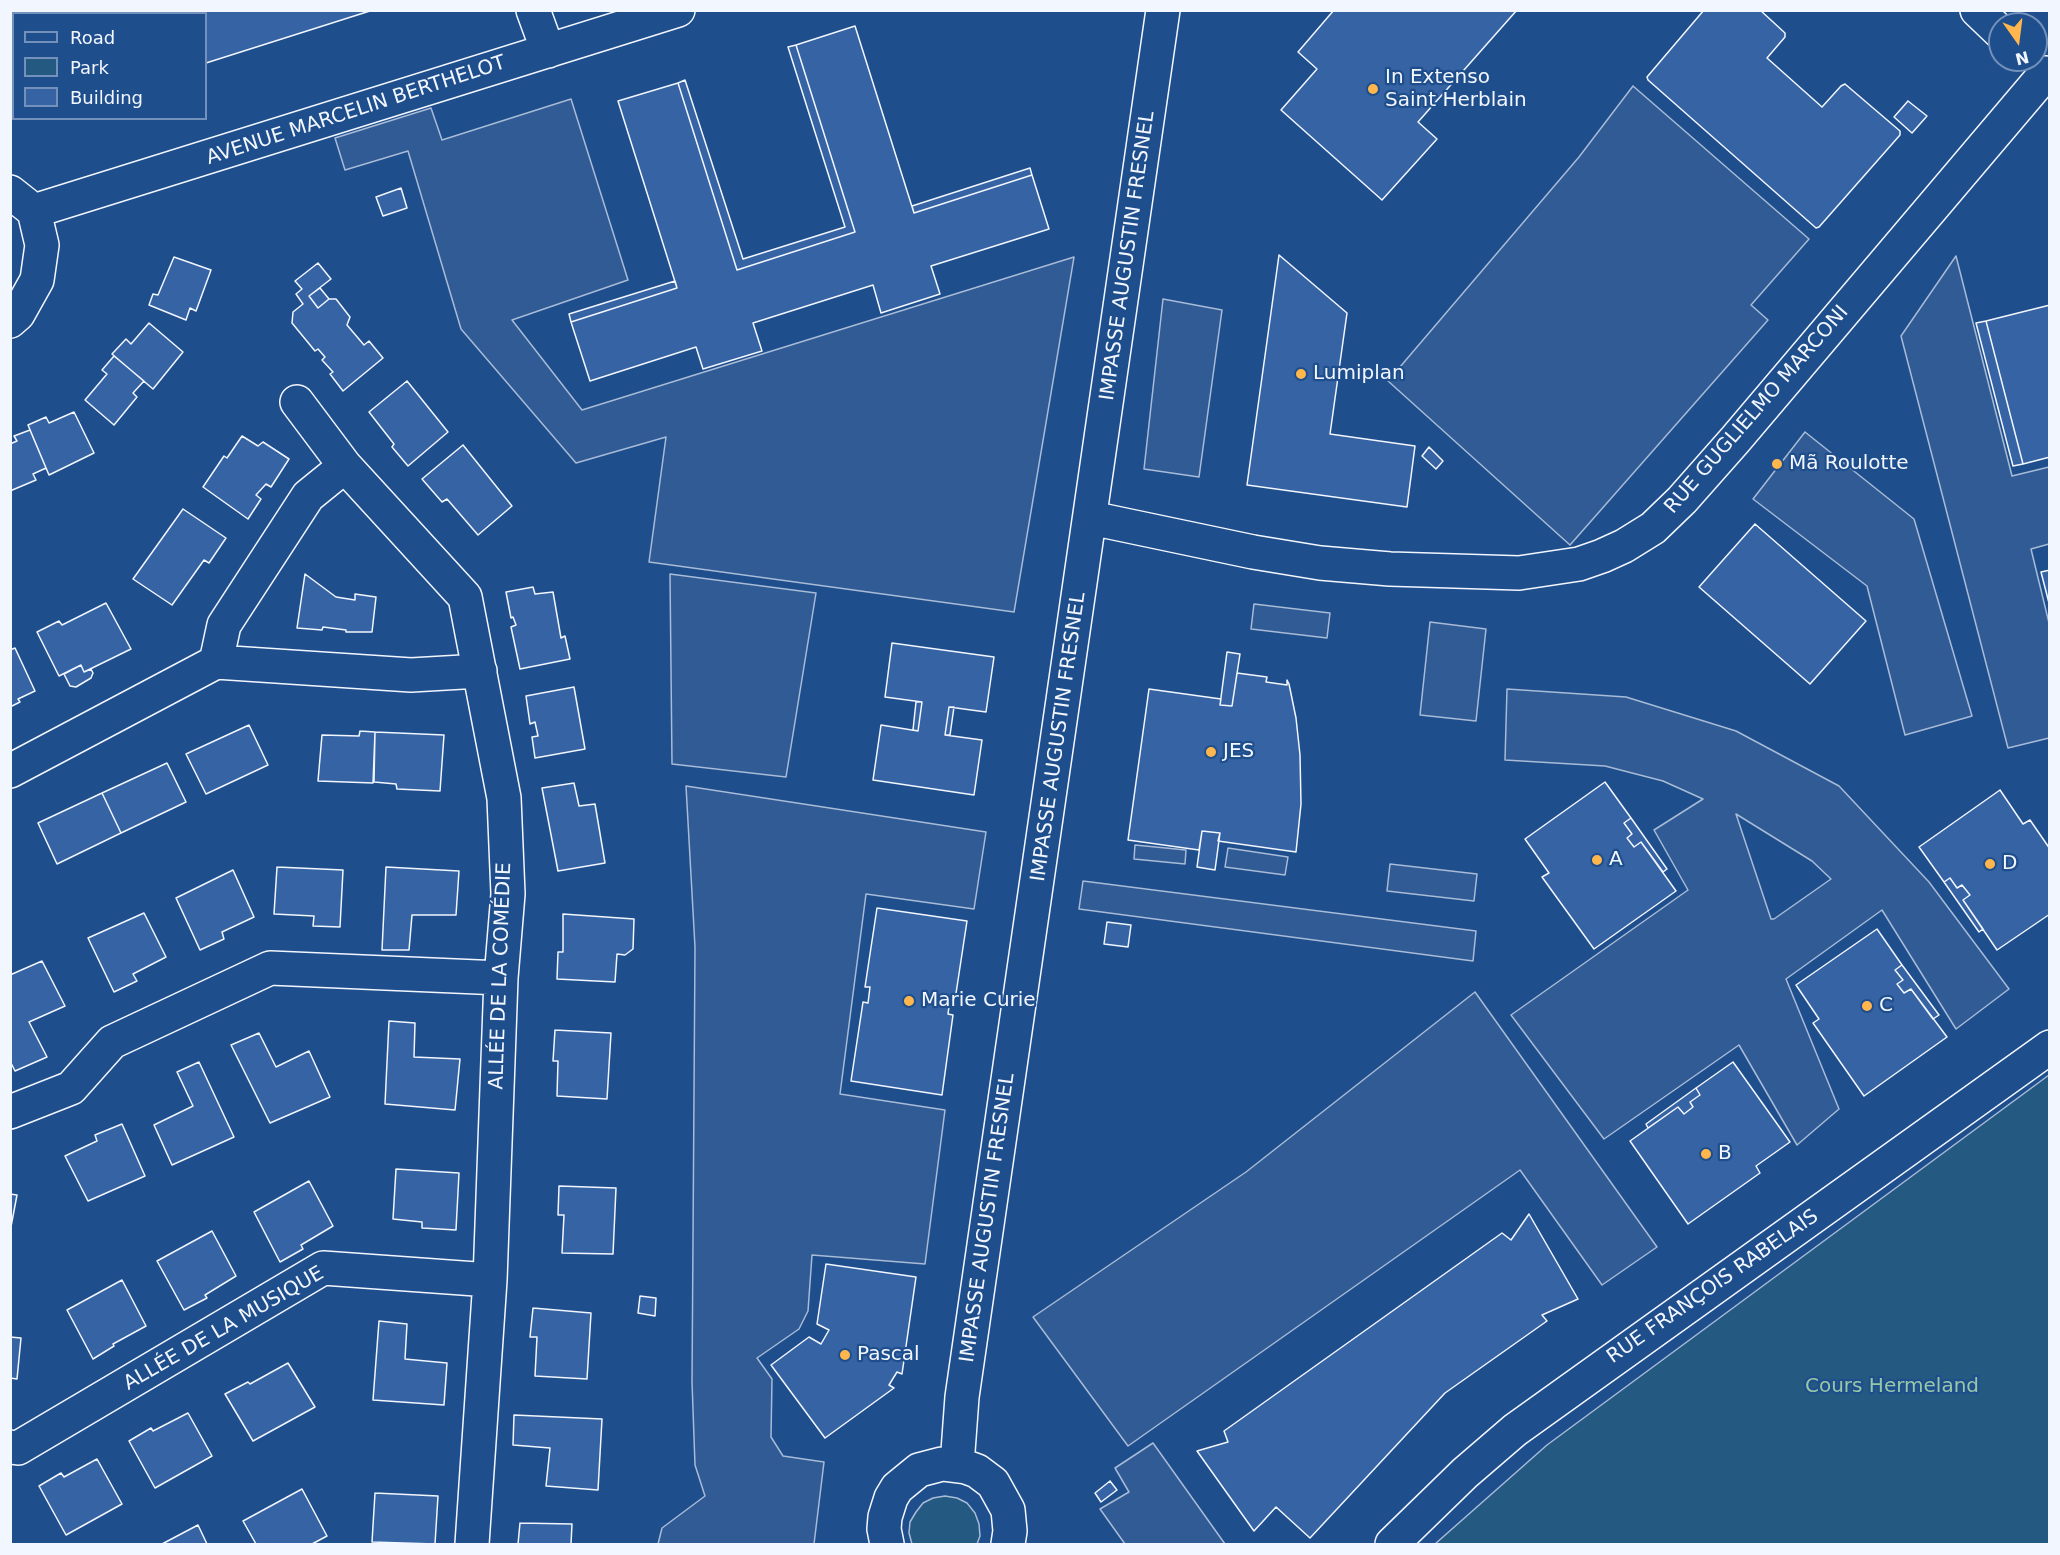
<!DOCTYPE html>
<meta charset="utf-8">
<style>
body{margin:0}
#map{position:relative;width:2060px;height:1555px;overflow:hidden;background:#1f4e8c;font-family:"DejaVu Sans",sans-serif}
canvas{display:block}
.frame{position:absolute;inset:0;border:12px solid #f2f6ff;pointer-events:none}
.legend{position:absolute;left:12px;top:12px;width:195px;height:108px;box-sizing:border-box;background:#1f4e8c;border:2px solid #7391ba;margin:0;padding:8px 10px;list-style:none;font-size:18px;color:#f2f6ff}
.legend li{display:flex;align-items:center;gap:12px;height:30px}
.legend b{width:30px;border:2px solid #7391ba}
.north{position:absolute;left:1988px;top:12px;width:60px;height:60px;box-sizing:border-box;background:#1f4e8c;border:2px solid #7391ba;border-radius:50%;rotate:166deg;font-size:16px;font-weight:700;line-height:24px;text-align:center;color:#f2f6ff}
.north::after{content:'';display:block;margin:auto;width:21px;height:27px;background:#ffb74d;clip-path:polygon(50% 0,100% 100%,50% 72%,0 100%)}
</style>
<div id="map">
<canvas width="2060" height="1555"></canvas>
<div class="frame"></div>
<ul class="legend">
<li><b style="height:8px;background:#1f4e8c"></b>Road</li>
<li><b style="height:16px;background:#245a82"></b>Park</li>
<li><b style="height:16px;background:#3563a3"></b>Building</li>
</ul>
<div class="north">N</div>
</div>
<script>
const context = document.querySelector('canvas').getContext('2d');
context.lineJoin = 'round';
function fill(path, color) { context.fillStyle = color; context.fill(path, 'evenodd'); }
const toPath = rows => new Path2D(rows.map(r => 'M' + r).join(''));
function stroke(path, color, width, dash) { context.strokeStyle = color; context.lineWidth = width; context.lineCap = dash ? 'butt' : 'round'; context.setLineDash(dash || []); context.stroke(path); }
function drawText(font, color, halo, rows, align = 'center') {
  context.font = font + ' "DejaVu Sans",sans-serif'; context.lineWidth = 4.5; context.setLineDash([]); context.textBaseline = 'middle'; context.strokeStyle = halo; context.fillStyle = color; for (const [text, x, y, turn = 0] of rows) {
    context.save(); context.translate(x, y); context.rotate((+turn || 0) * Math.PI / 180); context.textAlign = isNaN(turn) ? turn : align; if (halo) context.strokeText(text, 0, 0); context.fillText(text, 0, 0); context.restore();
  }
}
const green = toPath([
 [2049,1075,2049,1544,1435,1544,1547,1445,2049,1075],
 [945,1496,957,1498,967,1503,975,1513,979,1524,980,1536,977,1544,912,1544,909,1533,910,1522,916,1512,923,1503,933,1498,945,1496]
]);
const parking = toPath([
 [1633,86,1809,239,1751,305,1768,320,1570,545,1388,381,1579,157,1633,86],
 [571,99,628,280,512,320,582,410,1074,257,1014,612,649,562,666,437,576,463,461,329,408,151,345,170,335,138,431,108,442,140,571,99],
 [1956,256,2012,476,2049,467,2049,544,2031,549,2049,623,2049,738,2008,748,1901,336,1956,256],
 [1163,299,1222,310,1199,477,1144,469,1163,299],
 [1805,432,1914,519,1972,716,1905,735,1867,586,1753,499,1805,432],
 [670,574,816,593,786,777,672,764,670,574],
 [1254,604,1330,613,1327,638,1251,629,1254,604],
 [1430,622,1486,629,1476,721,1420,715,1430,622],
 [1507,689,1626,697,1736,731,1839,786,1929,882,2009,989,1956,1029,1882,910,1786,979,1839,1109,1797,1145,1739,1045,1604,1139,1511,1015,1688,890,1654,830,1703,799,1663,781,1605,766,1505,760,1507,689],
 [1736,814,1812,861,1831,879,1774,919,1771,919,1736,814],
 [686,786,986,832,974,909,866,894,840,1094,945,1110,925,1264,812,1255,808,1311,799,1329,757,1358,772,1379,771,1437,783,1456,824,1462,814,1544,658,1544,662,1528,705,1496,695,1465,692,1382,695,947,686,786],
 [1135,845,1186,850,1185,864,1134,859,1135,845],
 [1228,848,1288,857,1285,875,1225,867,1228,848],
 [1390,864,1477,874,1474,901,1387,891,1390,864],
 [1083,881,1476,931,1473,961,1079,909,1083,881],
 [1475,992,1657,1247,1602,1285,1520,1170,1128,1446,1033,1317,1246,1172,1475,992],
 [1153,1443,1225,1544,1125,1544,1100,1509,1129,1492,1115,1468,1153,1443]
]);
const building = toPath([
 [141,10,373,10,206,63,206,14,131,14,141,10],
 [1334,10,1517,10,1418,122,1437,139,1382,200,1281,110,1317,69,1298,52,1334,10],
 [1704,10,1760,10,1785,33,1785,37,1767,58,1822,107,1841,86,1845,84,1900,131,1900,135,1819,227,1816,228,1648,80,1647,77,1704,10],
 [855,26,914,213,1032,175,1049,229,931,266,940,294,881,313,873,285,753,323,762,351,703,369,696,347,590,381,571,322,677,288,618,101,678,83,737,270,855,232,796,45,855,26],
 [796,45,855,232,737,270,678,83,685,80,743,259,845,227,788,47,796,45],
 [1908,101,1927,116,1912,133,1894,117,1908,101],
 [1030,168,1032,175,914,213,912,206,1030,168],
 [401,188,407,208,383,216,376,197,401,188],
 [1279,255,1347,313,1330,434,1415,446,1407,507,1247,485,1279,255],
 [174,257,211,270,196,311,190,308,186,320,149,305,153,294,158,295,174,257],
 [318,263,331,279,309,296,318,308,329,299,336,299,350,317,347,325,364,345,369,341,383,358,343,391,330,374,333,372,322,360,325,357,318,349,315,351,292,323,293,312,303,304,296,294,302,289,295,281,318,263],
 [675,281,677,288,571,322,569,314,675,281],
 [320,288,329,299,318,308,309,296,320,288],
 [2050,305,2050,457,2023,464,1986,321,2050,305],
 [1986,321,2023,464,2013,466,1976,323,1986,321],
 [149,323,183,352,153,389,112,354,126,339,131,344,149,323],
 [114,356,144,381,133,393,137,397,114,425,85,400,107,374,102,370,114,356],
 [407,381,448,432,408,466,392,447,394,444,369,412,407,381],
 [74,412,94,453,49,475,28,425,46,417,49,423,74,412],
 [30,430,46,468,33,474,36,480,10,491,10,444,17,441,14,436,30,430],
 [242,436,258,446,263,442,289,459,271,487,266,484,256,495,261,499,248,519,203,487,224,456,227,458,242,436],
 [463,445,512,506,478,535,447,499,442,502,422,479,463,445],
 [1429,447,1443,461,1436,469,1422,456,1429,447],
 [183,509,226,538,209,563,204,560,172,605,133,579,183,509],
 [1755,524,1866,621,1810,684,1699,587,1755,524],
 [2050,570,2050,607,2041,572,2050,570],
 [305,574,336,597,355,600,355,594,376,597,372,632,346,632,346,630,323,627,322,630,297,628,305,574],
 [533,587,535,594,553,592,561,638,565,636,570,659,520,669,511,627,516,625,513,617,511,618,506,592,533,587],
 [106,603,131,649,84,672,81,665,59,676,37,632,59,621,62,625,106,603],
 [892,643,994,657,986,712,949,707,945,735,982,740,974,795,873,780,881,725,918,731,922,702,885,697,892,643],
 [15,648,35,691,18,699,20,702,10,707,10,650,15,648],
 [1227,652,1240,654,1232,706,1220,705,1227,652],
 [81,665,84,672,91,669,93,673,91,678,76,687,70,686,64,674,81,665],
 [1237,673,1267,677,1266,682,1287,685,1287,680,1289,684,1296,718,1300,755,1301,804,1296,852,1218,841,1220,833,1202,831,1199,850,1128,840,1149,689,1221,699,1220,705,1232,706,1237,673],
 [574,687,585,749,535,758,532,737,538,736,535,722,530,724,526,696,574,687],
 [916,702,922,702,918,731,913,730,916,702],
 [949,707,954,707,950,735,945,735,949,707],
 [249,725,268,765,206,794,186,754,249,725],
 [360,731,375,732,373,783,318,781,322,735,359,736,360,731],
 [375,732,444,735,440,791,397,789,396,784,374,782,375,732],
 [167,763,186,802,121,833,102,793,167,763],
 [1605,782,1631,818,1624,823,1632,834,1627,838,1634,847,1641,842,1676,891,1594,949,1542,877,1549,873,1525,839,1605,782],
 [574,783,579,806,595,804,605,863,558,871,542,788,574,783],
 [2000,790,2023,824,2030,820,2050,849,2050,914,1997,950,1963,900,1970,895,1962,885,1957,888,1950,878,1944,882,1919,847,2000,790],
 [102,793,121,833,57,864,38,823,102,793],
 [1631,818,1667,869,1663,872,1641,842,1634,847,1627,838,1632,834,1624,823,1631,818],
 [1202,831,1220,833,1215,870,1197,867,1202,831],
 [277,867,343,870,340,927,313,926,314,916,274,914,277,867],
 [386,867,459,871,456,915,412,915,409,950,382,950,386,867],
 [233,870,254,917,222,932,224,939,200,950,176,898,233,870],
 [1950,878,1957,888,1962,885,1970,895,1963,900,1983,929,1979,932,1944,882,1950,878],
 [877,908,967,921,955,1000,950,999,948,1014,953,1015,942,1095,851,1081,863,1002,868,1003,870,987,865,987,877,908],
 [144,913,166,957,133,974,137,981,114,992,88,938,144,913],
 [563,914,634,919,633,949,625,955,617,954,615,982,557,979,558,952,563,952,563,914],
 [1107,922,1131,925,1128,947,1104,944,1107,922],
 [1877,929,1902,965,1895,970,1903,980,1897,984,1904,993,1911,989,1947,1037,1864,1096,1813,1023,1819,1019,1796,985,1877,929],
 [42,961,65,1006,29,1022,47,1057,15,1071,10,1061,10,975,42,961],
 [1902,965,1939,1015,1933,1019,1911,989,1904,993,1897,984,1903,980,1895,970,1902,965],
 [389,1021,415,1023,414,1057,460,1059,455,1110,385,1104,389,1021],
 [555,1030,611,1033,607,1099,557,1096,558,1061,553,1061,555,1030],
 [259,1033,276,1067,309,1051,330,1097,270,1123,231,1045,259,1033],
 [199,1062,234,1137,172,1165,154,1125,193,1106,177,1072,199,1062],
 [1733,1062,1790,1142,1756,1166,1760,1173,1688,1224,1630,1141,1678,1107,1684,1114,1693,1107,1690,1102,1700,1095,1696,1088,1733,1062],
 [1696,1088,1700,1095,1690,1102,1693,1107,1684,1114,1678,1107,1648,1128,1646,1124,1696,1088],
 [122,1124,145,1176,88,1201,65,1156,97,1141,95,1135,122,1124],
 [396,1169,459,1173,456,1230,422,1228,422,1222,393,1219,396,1169],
 [309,1181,333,1226,301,1245,303,1249,280,1262,254,1212,309,1181],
 [559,1186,616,1188,613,1254,562,1253,564,1215,558,1215,559,1186],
 [10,1194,17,1195,10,1232,10,1194],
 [1529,1214,1578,1299,1542,1315,1547,1321,1445,1393,1310,1538,1276,1507,1254,1531,1197,1451,1228,1442,1224,1431,1502,1233,1511,1240,1529,1214],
 [212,1231,236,1276,205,1295,207,1298,184,1310,157,1261,212,1231],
 [826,1264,916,1277,902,1374,897,1372,889,1385,894,1388,825,1438,771,1365,809,1337,821,1344,829,1330,817,1324,826,1264],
 [122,1280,146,1326,113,1344,114,1346,93,1359,67,1310,122,1280],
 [640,1296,656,1298,655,1316,638,1313,640,1296],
 [533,1308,591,1313,587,1379,535,1376,537,1337,530,1337,533,1308],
 [379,1321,407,1324,405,1359,447,1363,444,1405,373,1400,379,1321],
 [10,1337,21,1338,17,1379,10,1378,10,1337],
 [288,1363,315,1407,253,1441,225,1394,248,1382,250,1384,288,1363],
 [188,1413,212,1456,155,1488,129,1441,151,1428,153,1431,188,1413],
 [514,1415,602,1419,598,1490,546,1486,550,1448,513,1445,514,1415],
 [97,1459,122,1504,66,1535,39,1486,61,1473,64,1477,97,1459],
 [1110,1481,1117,1490,1101,1502,1095,1493,1110,1481],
 [302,1489,327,1536,312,1544,256,1544,243,1521,302,1489],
 [375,1493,438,1496,435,1544,372,1542,375,1493],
 [520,1523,572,1524,571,1544,518,1544,520,1523],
 [198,1525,207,1544,162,1544,198,1525]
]);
const minor = toPath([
 [533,10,548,51],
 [1977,10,2000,32],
 [10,192,34,211,42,245,37,280,18,314,10,321],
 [34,211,678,10],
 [297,402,345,466,465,597,504,798,508,894,501,978,490,1280,472,1544],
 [1091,518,1253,552,1320,563,1390,569,1519,573,1579,564,1602,556,1624,546,1653,528,1682,500,1735,440,2046,73],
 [216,662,224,625,308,496,345,466],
 [10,771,216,662,411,675,480,671],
 [10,1112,71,1088,112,1042,270,968,501,978],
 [10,1447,18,1448,323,1268,490,1280],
 [957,1465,962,1397,1163,10],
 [887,1544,884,1529,885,1517,891,1498,897,1488,919,1470,942,1464,966,1467,977,1471,993,1483,1008,1510,1010,1531,1008,1544],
 [1392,1544,1465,1473,1515,1430,2050,1047]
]);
const markers = [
 [1373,89,6,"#ffb74d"],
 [1301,374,6,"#ffb74d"],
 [1777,464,6,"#ffb74d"],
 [1211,752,6,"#ffb74d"],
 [1597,860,6,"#ffb74d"],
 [1990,864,6,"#ffb74d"],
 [909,1001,6,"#ffb74d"],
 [1867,1006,6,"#ffb74d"],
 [1706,1154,6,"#ffb74d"],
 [845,1355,6,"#ffb74d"]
];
const poiNames = [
 ["In Extenso",1385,78],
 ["Saint Herblain",1385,101],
 ["Lumiplan",1313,374],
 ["Mã Roulotte",1789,464],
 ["JES",1223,752],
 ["A",1609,860],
 ["D",2002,864],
 ["Marie Curie",921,1001],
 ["C",1879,1006],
 ["B",1718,1154],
 ["Pascal",857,1355]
];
const streetNames = [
 ["AVENUE MARCELIN BERTHELOT",356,111,-18],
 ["IMPASSE AUGUSTIN FRESNEL",1128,256,-82],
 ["RUE GUGLIELMO MARCONI",1757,410,-49],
 ["IMPASSE AUGUSTIN FRESNEL",1059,737,-82],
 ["ALLÉE DE LA COMÉDIE",501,976,-88],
 ["IMPASSE AUGUSTIN FRESNEL",988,1218,-82],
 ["RUE FRANÇOIS RABELAIS",1713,1287,-35],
 ["ALLÉE DE LA MUSIQUE",224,1329,-30]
];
const parkNames = [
 ["Cours Hermeland",1892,1387]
];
fill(green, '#245a82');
stroke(green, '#a8bbd7', 1.5);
fill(parking, '#305b95');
stroke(parking, '#a8bbd7', 1.5);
fill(building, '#3563a3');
stroke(building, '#f2f6ff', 1.5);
stroke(minor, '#f2f6ff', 36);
stroke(minor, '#1f4e8c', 33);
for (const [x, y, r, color] of markers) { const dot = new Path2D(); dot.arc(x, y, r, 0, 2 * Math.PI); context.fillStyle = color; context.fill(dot); stroke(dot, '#1f4e8c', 2); }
drawText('20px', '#f2f6ff', '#1f4e8c', poiNames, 'left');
drawText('20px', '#f2f6ff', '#1f4e8c', streetNames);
drawText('20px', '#97c8a6', '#1f4e8c', parkNames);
</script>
